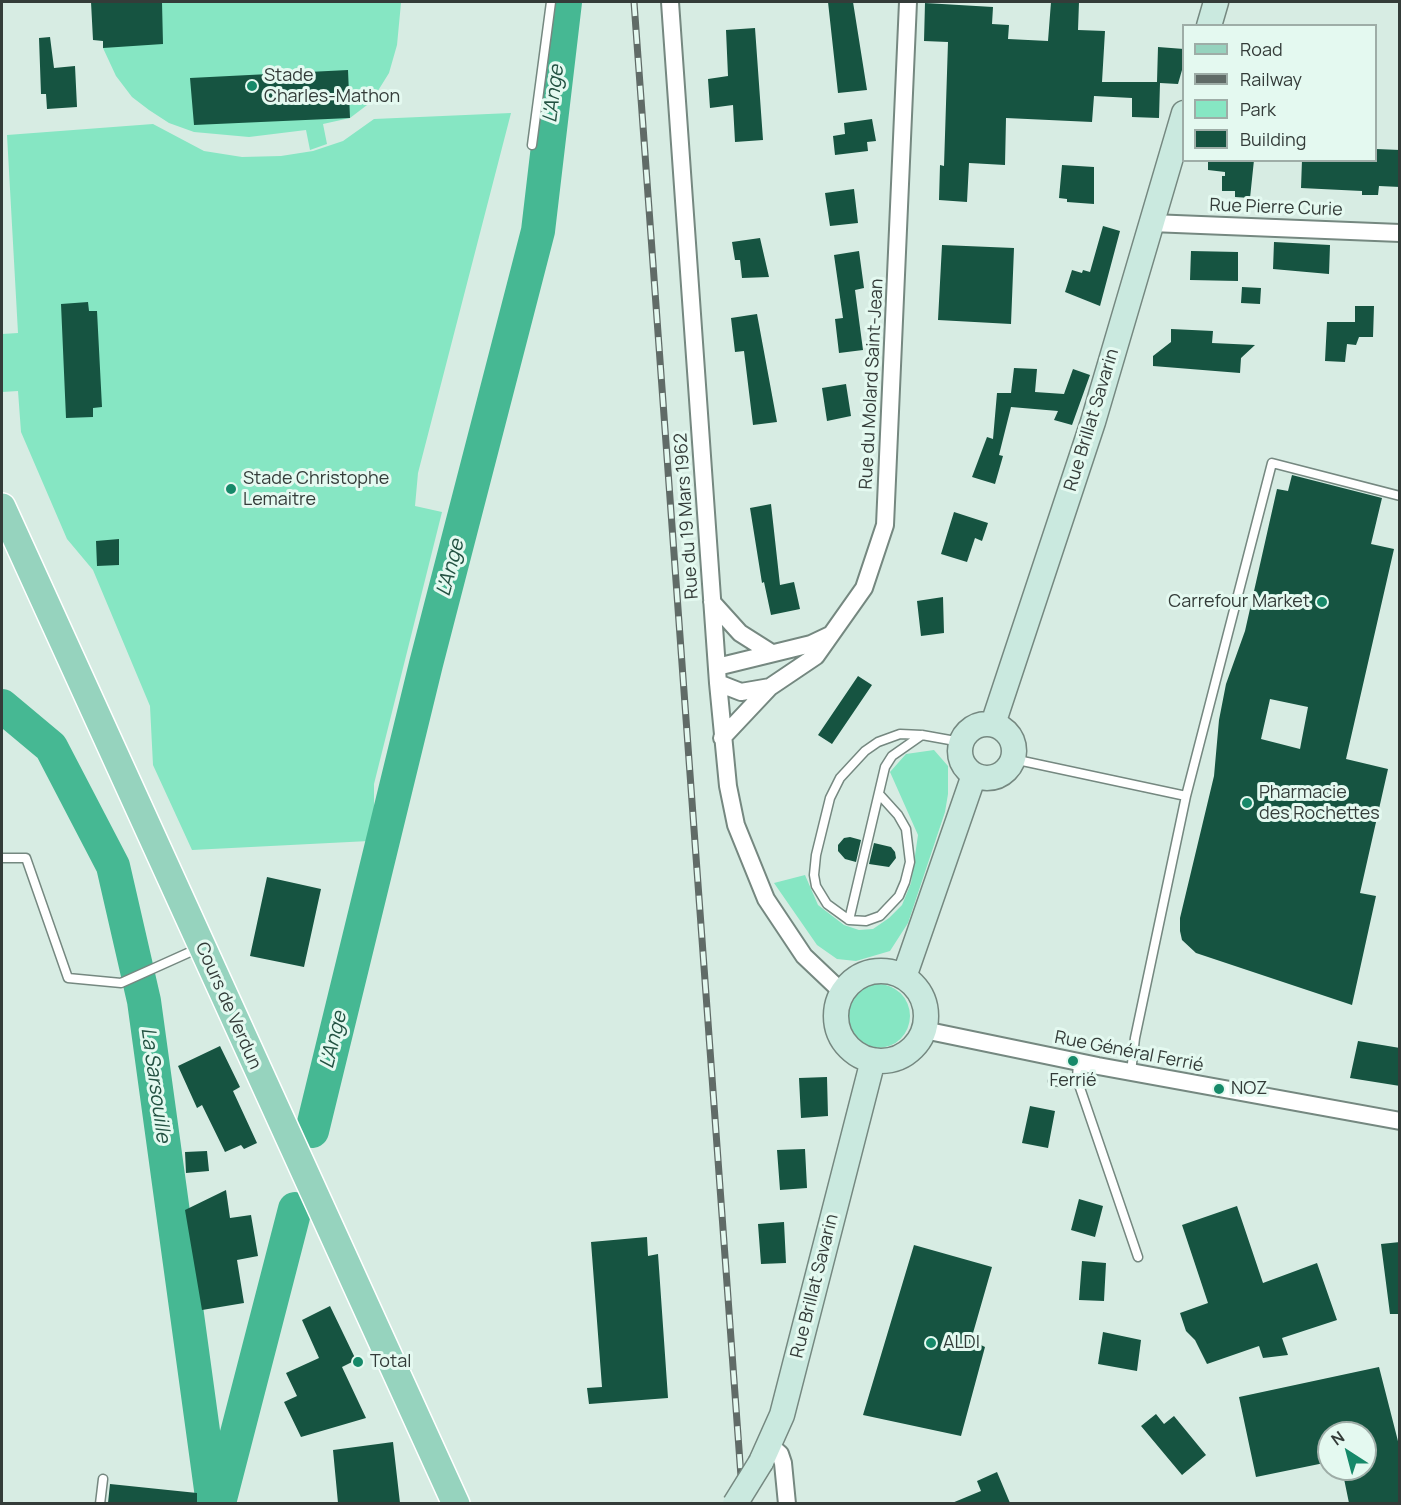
<!DOCTYPE html>
<meta charset="utf-8">
<style>
body{margin:0}
#map{position:relative;width:1401px;height:1505px;overflow:hidden;background:#d7ece3;font-family:Manrope,sans-serif}
canvas{display:block}
.frame{position:absolute;inset:0;border:3px solid #343c39;pointer-events:none}
.legend{position:absolute;left:1182px;top:24px;width:195px;height:138px;box-sizing:border-box;background:#e4f9f0;border:2px solid #9eada7;margin:0;padding:8px 10px;list-style:none;font-size:18px;color:#343c39}
.legend li{display:flex;align-items:center;gap:12px;height:30px}
.legend b{width:30px;border:2px solid #9eada7}
.north{position:absolute;left:1317px;top:1421px;width:60px;height:60px;box-sizing:border-box;background:#e4f9f0;border:2px solid #9eada7;border-radius:50%;rotate:324deg;font-size:16px;font-weight:700;line-height:24px;text-align:center;color:#343c39}
.north::after{content:'';display:block;margin:auto;width:21px;height:27px;background:#168969;clip-path:polygon(50% 0,100% 100%,50% 72%,0 100%)}
</style>
<div id="map">
<canvas width="1401" height="1505"></canvas>
<div class="frame"></div>
<ul class="legend">
<li><b style="height:8px;background:#96d3be"></b>Road</li>
<li><b style="height:8px;background:#606b67"></b>Railway</li>
<li><b style="height:16px;background:#86e6c3"></b>Park</li>
<li><b style="height:16px;background:#165441"></b>Building</li>
</ul>
<div class="north">N</div>
</div>
<script>
const context = document.querySelector('canvas').getContext('2d');
context.lineJoin = 'round';
function fill(path, color) { context.fillStyle = color; context.fill(path, 'evenodd'); }
const toPath = rows => new Path2D(rows.map(r => 'M' + r).join(''));
function stroke(path, color, width, dash) { context.strokeStyle = color; context.lineWidth = width; context.lineCap = dash ? 'butt' : 'round'; context.setLineDash(dash || []); context.stroke(path); }
function drawText(font, color, halo, rows, align = 'center') {
  context.font = font + ' Manrope,sans-serif'; context.lineWidth = 6; context.setLineDash([]); context.textBaseline = 'middle'; context.strokeStyle = halo; context.fillStyle = color; for (const [text, x, y, turn = 0] of rows) {
    context.save(); context.translate(x, y); context.rotate((+turn || 0) * Math.PI / 180); context.textAlign = isNaN(turn) ? turn : align; if (halo) context.strokeText(text, 0, 0); context.fillText(text, 0, 0); context.restore();
  }
}
const green = toPath([
 [103,2,434,2,401,3,397,45,389,73,371,102,350,118,323,124,327,144,310,150,306,130,249,137,194,132,169,123,149,110,132,97,116,76,103,48],
 [511,113,418,473,415,506,442,512,374,784,374,819,369,841,192,850,153,765,150,706,93,570,67,539,21,432,18,391,2,392,2,334,18,333,7,135,153,124,204,151,242,157,281,156,313,151,343,141,374,119],
 [934,750,948,766,948,794,945,812,908,923,890,951,856,961,837,959,817,945,774,883,805,875,818,905,844,925,859,930,873,929,889,918,902,905,911,883,918,835,890,772,906,754],
 '846 1016a32 32 0 1 1 64 0a32 32 0 1 1-64 0Z'
]);
const river = toPath([
 [2,706,51,747,113,866,144,1001,213,1504],
 [312,1131,426,664,538,231,565,2],
 [219,1503,295,1209]
]);
const building = toPath([
 [91,2,162,2,163,44,103,48,103,41,93,40],
 [828,2,853,2,867,90,838,93],
 [1051,2,1079,2,1078,30,1105,31,1102,82,1157,82,1158,47,1184,49,1184,63,1178,84,1160,83,1159,118,1132,117,1132,98,1094,96,1092,122,1006,118,1005,165,969,163,967,202,939,200,940,165,944,166,948,42,924,41,925,3,993,7,992,24,1009,25,1008,39,1048,41],
 [755,28,763,140,735,142,733,105,710,108,708,79,728,76,726,30],
 [50,37,54,68,75,66,77,107,47,109,46,94,41,94,39,38],
 [348,70,350,118,194,125,190,78],
 [872,119,876,141,867,142,868,151,835,155,833,136,845,134,844,123],
 [1376,149,1400,150,1400,187,1379,186,1378,195,1362,195,1362,191,1301,188,1302,160,1376,160],
 [1208,160,1254,160,1250,198,1235,197,1235,191,1222,191,1222,176,1225,176,1225,172,1208,170],
 [1062,165,1094,167,1094,204,1067,202,1067,199,1059,198],
 [854,189,858,223,830,226,825,193],
 [1103,226,1120,231,1100,306,1065,292,1072,270,1082,273,1083,270,1090,272],
 [760,238,769,277,742,278,740,260,735,260,732,242],
 [1274,242,1330,245,1329,274,1273,269],
 [942,245,1014,248,1011,324,938,320],
 [859,251,864,288,855,290,863,350,839,353,835,319,843,318,834,255],
 [1191,251,1238,252,1238,281,1190,280],
 [1242,287,1261,288,1260,304,1241,303],
 [88,302,89,311,97,311,102,407,93,408,93,417,66,418,61,304],
 [1355,306,1374,306,1373,337,1359,337,1356,345,1347,344,1345,362,1325,361,1327,322,1355,322],
 [757,314,777,422,753,425,744,351,735,352,731,318],
 [1171,329,1213,331,1212,343,1255,345,1241,358,1240,373,1153,366,1153,356,1171,342],
 [1014,368,1037,369,1035,392,1064,394,1073,369,1090,375,1072,425,1054,420,1058,411,1011,407,999,455,1003,456,995,484,972,477,987,437,993,439,997,393,1011,393],
 [846,384,851,416,827,421,822,388],
 [1292,475,1382,498,1371,544,1394,549,1346,759,1388,769,1360,893,1376,896,1352,1005,1196,953,1182,940,1180,931,1180,918,1214,776,1219,720,1226,684,1245,631,1277,489,1288,491],
 [1270,699,1308,707,1300,749,1261,739],
 [771,504,780,585,794,582,800,609,771,615,764,582,762,583,750,508],
 [954,512,988,523,982,541,975,538,967,562,941,554],
 [119,539,119,565,97,566,96,541],
 [943,597,944,633,921,636,917,601],
 [858,676,872,685,832,744,818,735],
 [850,837,861,840,856,862,845,859,838,851,838,845,844,838],
 [874,843,891,847,895,852,896,858,889,867,869,864],
 [267,877,321,889,304,967,250,956],
 [1358,1041,1400,1048,1400,1086,1350,1078],
 [220,1046,240,1087,233,1091,257,1143,244,1149,241,1145,225,1152,202,1105,197,1108,178,1066],
 [827,1077,828,1116,801,1118,799,1078],
 [1030,1106,1055,1111,1048,1148,1022,1143],
 [805,1149,807,1188,780,1190,777,1150],
 [207,1151,209,1171,186,1173,185,1152],
 [226,1190,230,1218,251,1215,258,1256,237,1260,244,1303,202,1310,185,1210],
 [1079,1199,1103,1206,1095,1237,1071,1230],
 [1237,1206,1263,1283,1317,1263,1337,1320,1282,1338,1288,1355,1263,1358,1259,1346,1207,1364,1195,1340,1186,1331,1180,1313,1208,1303,1182,1225],
 [784,1222,786,1263,761,1264,758,1224],
 [647,1237,648,1256,658,1254,668,1398,589,1404,587,1388,602,1387,591,1242],
 [1400,1242,1400,1314,1390,1314,1381,1244],
 [914,1245,992,1267,971,1340,985,1347,961,1436,863,1415],
 [1082,1261,1106,1263,1104,1301,1079,1300],
 [330,1306,356,1360,342,1367,366,1418,301,1437,284,1402,297,1396,286,1373,319,1358,302,1320],
 [1103,1332,1141,1340,1137,1371,1098,1364],
 [1379,1367,1400,1449,1400,1503,1349,1503,1342,1469,1365,1469,1365,1433,1329,1433,1329,1462,1256,1477,1239,1397],
 [1156,1414,1164,1424,1174,1416,1206,1455,1182,1475,1141,1426],
 [393,1442,400,1503,338,1503,333,1450],
 [997,1472,1010,1503,952,1503,981,1491,977,1481],
 [110,1484,197,1493,197,1503,108,1503]
]);
const lane = toPath([
 [532,145,551,2],
 [922,735,892,756,885,767,849,920,827,904,816,886,814,875,816,855,830,798,840,778,865,751,878,742,900,734,922,735,961,742],
 [1013,759,1186,796,1272,463,1400,496],
 [2,858,26,858,68,978,121,983,199,948],
 [849,920,866,921,880,916,899,896,905,882,910,862,906,829,898,815,879,794],
 [1131,1072,1135,1038,1186,796],
 [1077,1079,1138,1257],
 [1053,1081,1071,1083,1077,1079,1078,1062],
 [100,1504,103,1479]
]);
const street = toPath([
 [670,2,718,683,728,786,736,825,766,899,804,956,843,993],
 [1151,223,1400,233],
 [712,602,740,633,770,652],
 [717,667,811,644,830,635],
 [718,683,741,692,770,687,816,656,864,588,885,525,908,2],
 [722,738,770,687],
 [924,1030,1098,1066,1400,1121],
 [771,1446,780,1454,783,1463,787,1504]
]);
const secondary = toPath([
 [1209,26,1216,2],
 '960 751a27 27 0 1 1 54 0a27 27 0 1 1-54 0Z',
 [993,724,1093,422,1184,113],
 '836 1016a45 45 0 1 1 90 0a45 45 0 1 1-90 0Z',
 [904,977,974,775],
 [761,1462,782,1415,873,1060]
]);
const primary = toPath([
 [2,507,456,1504]
]);
const rail = toPath([
 [634,2,743,1504]
]);
const secondaryBridge = toPath([
 [735,1504,761,1462]
]);
const markers = [
 [252,86,6,"#168969"],
 [231,489,6,"#168969"],
 [1322,602,6,"#168969"],
 [1247,803,6,"#168969"],
 [1073,1061,6,"#168969"],
 [1219,1089,6,"#168969"],
 [931,1343,6,"#168969"],
 [358,1362,6,"#168969"]
];
const poiNames = [
 ["Stade",264,76],
 ["Charles-Mathon",264,97],
 ["Stade Christophe",243,479],
 ["Lemaitre",243,500],
 ["Carrefour Market",1310,602,"right"],
 ["Pharmacie",1259,793],
 ["des Rochettes",1259,814],
 ["Ferrié",1073,1081,"center"],
 ["NOZ",1231,1089],
 ["ALDI",943,1343],
 ["Total",370,1362]
];
const streetNames = [
 ["Rue Pierre Curie",1276,208,2],
 ["Rue du Molard Saint-Jean",872,384,-87],
 ["Rue Brillat Savarin",1092,420,-73],
 ["Rue du 19 Mars 1962",687,516,-94],
 ["Cours de Verdun",228,1006,66],
 ["Rue Général Ferrié",1129,1052,11],
 ["Rue Brillat Savarin",815,1286,-76]
];
const waterNames = [
 ["L'Ange",554,94,-83],
 ["L'Ange",451,568,-75],
 ["L'Ange",334,1040,-76],
 ["La Sarsouille",155,1085,82]
];
fill(green, '#86e6c3');
stroke(river, '#46b893', 34);
fill(building, '#165441');
stroke(lane, '#758880', 11);
stroke(street, '#758880', 20);
stroke(secondary, '#758880', 27);
stroke(primary, '#fff', 30);
stroke(lane, '#fff', 8);
stroke(street, '#fff', 16);
stroke(secondary, '#cae9df', 24);
stroke(primary, '#96d3be', 27);
stroke(rail, '#606b67', 7);
stroke(rail, '#e4f9f0', 4.5, [14]);
stroke(secondaryBridge, '#758880', 27, []);
stroke(secondaryBridge, '#cae9df', 24);
for (const [x, y, r, color] of markers) { const dot = new Path2D(); dot.arc(x, y, r, 0, 2 * Math.PI); context.fillStyle = color; context.fill(dot); stroke(dot, '#e4f9f0', 2); }
drawText('18px', '#343c39', '#e4f9f0', poiNames, 'left');
drawText('18px', '#343c39', '#e4f9f0', streetNames);
drawText('italic 20px', '#235242', '#e4f9f0', waterNames);
</script>
